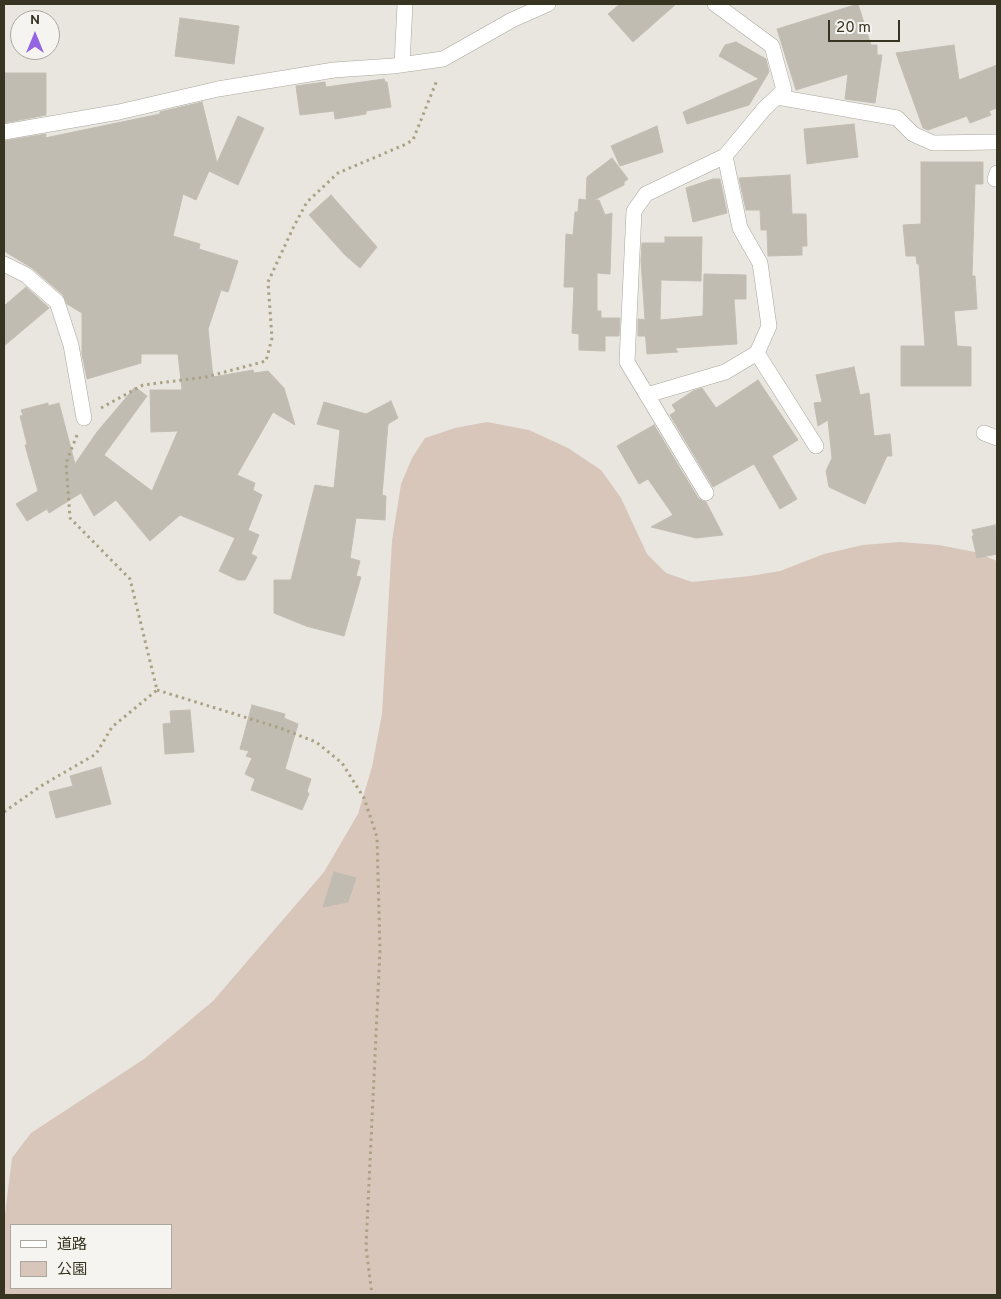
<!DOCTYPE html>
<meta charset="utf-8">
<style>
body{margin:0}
#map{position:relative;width:1001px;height:1299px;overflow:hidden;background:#e9e6e0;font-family:Overpass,"Noto Sans JP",sans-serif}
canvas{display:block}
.frame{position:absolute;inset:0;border:5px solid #373422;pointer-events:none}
.legend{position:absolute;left:10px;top:1224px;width:162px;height:65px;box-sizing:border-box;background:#f6f4f0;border:1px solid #aaa79e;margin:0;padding:6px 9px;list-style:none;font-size:15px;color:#373422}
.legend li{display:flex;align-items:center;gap:10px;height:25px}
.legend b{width:25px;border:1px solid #aaa79e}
.north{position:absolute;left:10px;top:10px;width:50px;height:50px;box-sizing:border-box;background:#f6f4f0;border:1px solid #aaa79e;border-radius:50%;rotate:0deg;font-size:14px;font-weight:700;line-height:20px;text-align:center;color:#373422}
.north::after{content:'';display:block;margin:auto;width:18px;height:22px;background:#9364e3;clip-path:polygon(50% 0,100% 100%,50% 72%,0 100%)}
.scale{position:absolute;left:828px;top:20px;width:72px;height:22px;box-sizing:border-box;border:2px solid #373422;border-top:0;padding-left:6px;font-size:15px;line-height:18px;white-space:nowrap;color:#373422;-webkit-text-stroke:4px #f6f4f0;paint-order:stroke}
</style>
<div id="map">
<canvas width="1001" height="1299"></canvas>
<div class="frame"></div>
<ul class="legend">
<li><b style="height:6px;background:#fff"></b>道路</li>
<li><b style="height:14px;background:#d8c6bb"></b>公園</li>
</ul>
<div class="north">N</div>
<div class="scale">20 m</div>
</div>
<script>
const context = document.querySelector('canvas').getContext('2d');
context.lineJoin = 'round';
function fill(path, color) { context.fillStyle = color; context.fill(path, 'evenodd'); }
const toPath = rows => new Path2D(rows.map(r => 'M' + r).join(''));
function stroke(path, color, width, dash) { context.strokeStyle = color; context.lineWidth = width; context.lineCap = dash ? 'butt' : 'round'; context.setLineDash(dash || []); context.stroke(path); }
const green = toPath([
 [487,422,529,430,568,448,601,470,621,498,647,554,666,573,692,582,750,576,780,571,824,554,863,545,900,542,939,545,975,552,997,561,997,1295,4,1295,4,1222,12,1158,31,1133,144,1059,213,1001,324,872,358,814,372,767,382,714,392,541,401,484,412,458,425,438,455,428],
 [11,1225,171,1225,171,1288,11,1288]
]);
const building = toPath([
 [620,4,676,4,633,42,608,14,620,4],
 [858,4,871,45,877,45,877,55,882,55,875,103,845,99,848,74,796,90,777,29,858,4],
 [180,18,239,26,234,64,175,56,180,18],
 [736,42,766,59,769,72,749,105,687,124,683,112,759,79,719,56,725,45,736,42],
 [954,45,959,80,997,65,997,108,989,111,991,115,970,123,967,116,928,130,923,128,896,53,954,45],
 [4,73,46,73,46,115,4,123,4,73],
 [384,79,385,82,387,82,391,107,366,111,366,114,335,119,334,111,300,115,296,86,325,82,326,87,384,79],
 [202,102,217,163,238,116,264,128,238,185,209,171,196,200,183,194,173,236,200,244,199,249,238,261,228,292,221,290,208,329,213,377,253,370,254,373,268,371,284,388,295,425,273,412,237,475,255,483,253,490,262,495,248,530,259,535,251,554,257,557,245,580,238,580,219,571,235,538,180,515,150,541,116,500,94,516,81,493,49,513,47,509,27,521,16,504,38,491,25,445,27,444,20,416,23,415,21,410,48,403,48,406,59,403,75,464,97,432,135,387,147,396,104,455,152,491,178,431,151,432,150,390,182,390,178,354,141,354,141,363,87,379,82,354,82,313,67,304,63,295,32,268,4,251,4,141,46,134,45,138,160,114,160,112,202,102],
 [854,124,858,157,807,164,804,129,854,124],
 [657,126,663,152,620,166,611,146,657,126],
 [612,158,628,179,624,182,624,185,594,200,599,200,605,215,612,213,610,274,597,273,597,311,601,311,601,318,620,318,619,336,605,336,605,351,579,350,579,334,572,333,574,287,564,287,566,234,573,235,575,212,578,212,579,199,586,200,587,177,612,158],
 [921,162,983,162,983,184,975,184,972,276,975,276,977,309,954,311,957,346,971,347,971,386,901,386,901,346,925,346,919,264,917,264,916,256,906,256,903,225,921,224,921,162],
 [790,175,792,214,806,214,807,246,802,246,802,255,768,256,767,230,761,230,760,210,746,210,739,178,790,175],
 [713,179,720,179,727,213,693,222,686,188,713,179],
 [331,195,377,247,360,268,345,255,309,215,331,195],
 [665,237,702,237,701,281,661,280,660,320,703,316,704,274,746,275,746,299,734,299,737,344,675,348,678,352,647,354,645,330,645,336,638,336,638,319,645,320,641,260,642,243,665,243,665,237],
 [26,287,49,308,4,346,4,306,26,287],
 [854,367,860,395,869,393,874,436,890,434,892,456,887,456,865,504,829,487,826,471,832,458,828,420,818,426,814,403,822,402,816,375,854,367],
 [758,380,798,440,772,456,797,499,780,509,754,464,713,487,670,415,676,411,672,405,693,391,702,388,716,408,758,380],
 [391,401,398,418,388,424,382,495,386,496,385,520,356,518,350,558,360,561,356,576,361,577,344,636,306,626,274,613,274,580,291,580,315,485,334,488,340,430,317,424,324,402,366,414,391,401],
 [654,425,698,498,702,501,706,502,723,535,696,538,651,527,673,515,648,479,639,484,617,446,654,425],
 [995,525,997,537,997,554,977,558,972,536,974,536,972,530,995,525],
 [252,705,285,714,284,718,298,724,285,769,311,779,307,791,309,794,302,810,251,790,255,779,245,774,252,758,246,756,249,751,240,749,252,705],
 [190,710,194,752,165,754,163,724,171,723,170,711,190,710],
 [101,767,111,804,56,818,49,792,73,786,70,776,101,767],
 [334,872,356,878,348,902,323,907,334,872]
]);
const path = toPath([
 [101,408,143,385,206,377,266,361,272,338,268,282,294,226,307,202,338,173,404,145,413,140,437,80],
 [77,435,66,463,70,518,130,579,157,690],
 [157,690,280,728,316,742,342,763,364,798,377,837,380,950,366,1247,372,1295],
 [4,812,41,786,96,754,112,727,157,690]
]);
const minor = toPath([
 [715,4,772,46,784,90,764,109,725,156,740,228,760,263,769,326,757,353,816,446],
 [402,65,405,4],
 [777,97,897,118,913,134,933,143,997,142],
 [4,132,119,112,218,89,334,70,393,66,443,59,512,20,548,4],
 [995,179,997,173],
 [4,264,26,275,57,302,71,345,84,418],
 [647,395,725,372,757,353],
 [984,433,997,438],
 [706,493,627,362,634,211,646,194,725,156]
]);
fill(green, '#d8c6bb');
fill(building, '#c0bcb2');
stroke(building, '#c2bdb3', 1);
stroke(minor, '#a9a69c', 16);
stroke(path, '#a9a283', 3, [2.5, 4]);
stroke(minor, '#fff', 15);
</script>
